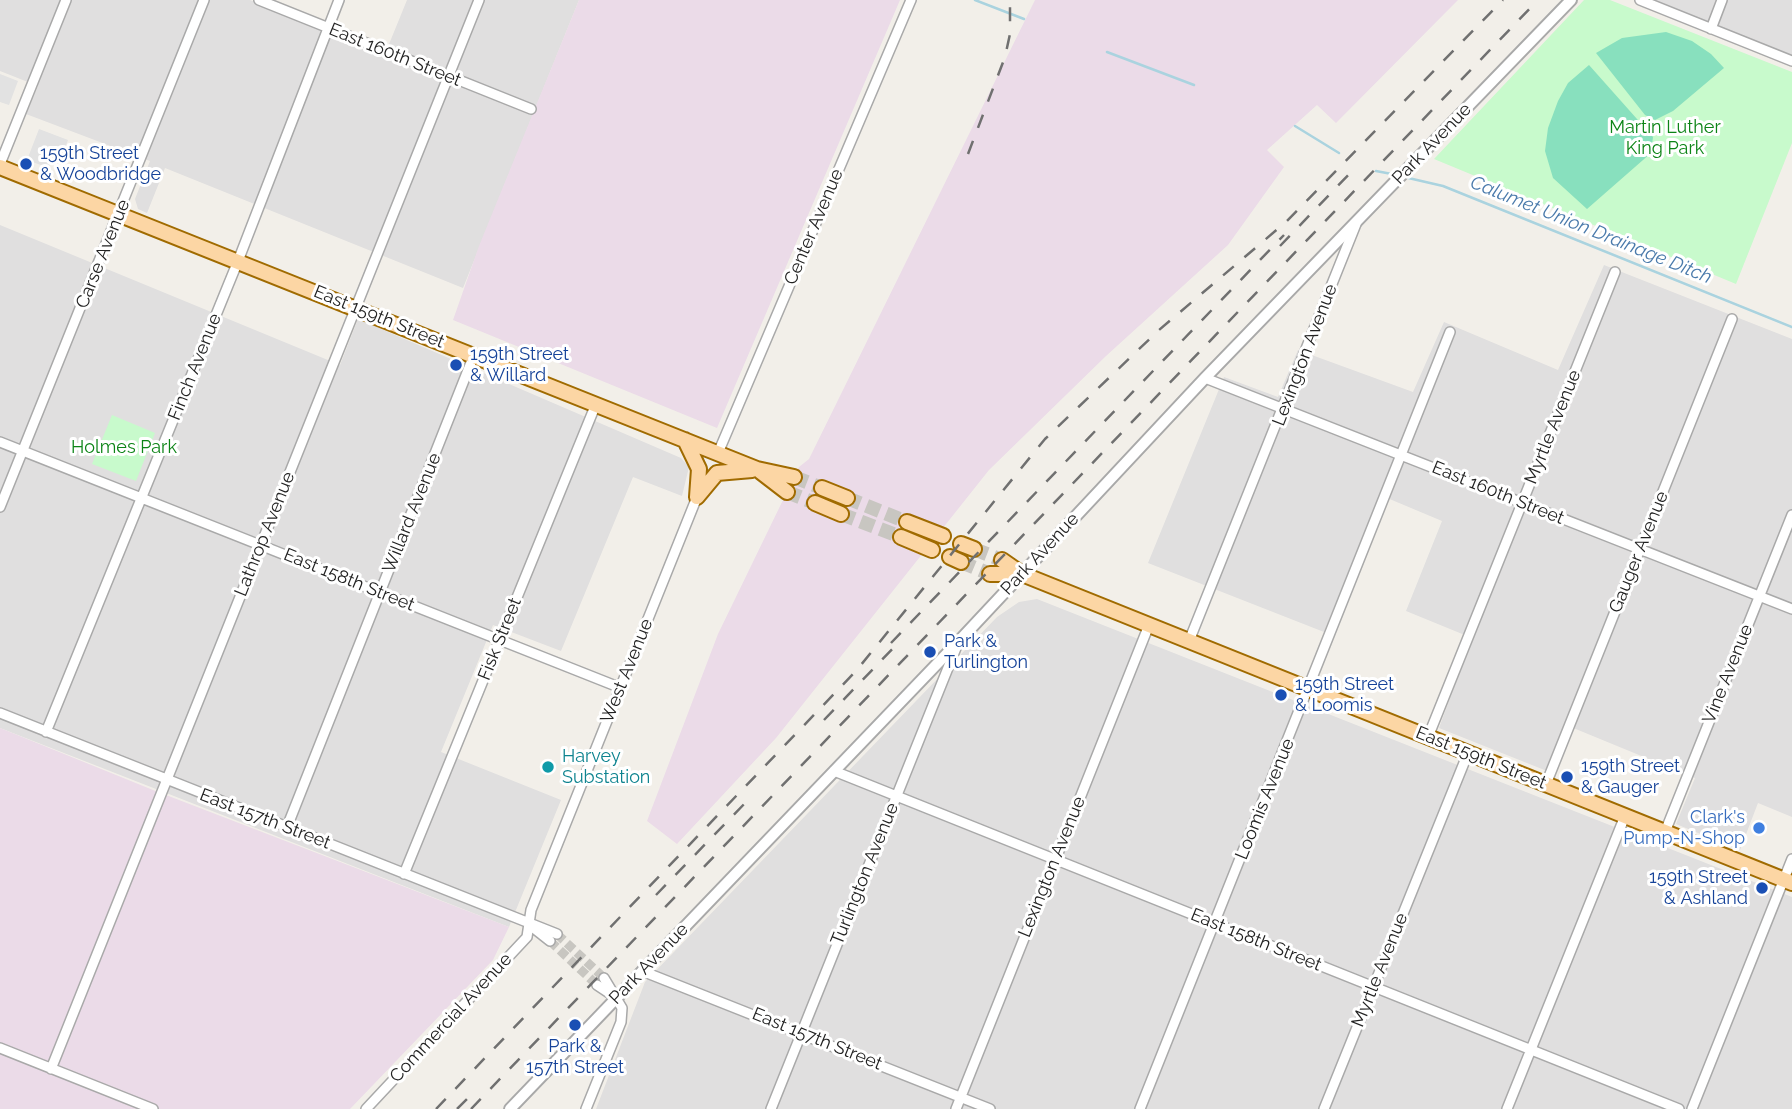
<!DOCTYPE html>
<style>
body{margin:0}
canvas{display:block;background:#f2efe9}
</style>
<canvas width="1792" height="1109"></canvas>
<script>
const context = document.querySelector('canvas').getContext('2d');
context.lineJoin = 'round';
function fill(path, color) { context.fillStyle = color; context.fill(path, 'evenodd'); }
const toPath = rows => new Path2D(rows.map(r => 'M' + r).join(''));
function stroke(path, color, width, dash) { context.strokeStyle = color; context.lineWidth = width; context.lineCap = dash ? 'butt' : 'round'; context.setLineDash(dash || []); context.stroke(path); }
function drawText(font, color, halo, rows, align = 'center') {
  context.font = font + ' Raleway,sans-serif'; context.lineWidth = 6; context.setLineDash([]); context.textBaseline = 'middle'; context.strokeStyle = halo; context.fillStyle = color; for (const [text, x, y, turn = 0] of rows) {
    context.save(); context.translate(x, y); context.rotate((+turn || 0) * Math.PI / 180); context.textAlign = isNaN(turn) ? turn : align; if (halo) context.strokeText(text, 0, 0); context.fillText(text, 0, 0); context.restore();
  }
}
const residential = toPath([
 [0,0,250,0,385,54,407,0,579,0,463,288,165,168,147,213,138,209,135,199,150,161,26,114,38,86,0,71],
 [1640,0,1792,0,1792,61],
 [0,225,340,365,358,319,681,458,689,467,682,496,633,477,561,651,493,625,441,752,561,800,509,927,0,728],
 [1604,265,1792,339,1792,817,1758,803,1740,850,1676,824,1695,778,1566,725,1547,771,1439,728,1472,638,1406,611,1442,521,1380,495,1324,632,1148,563,1224,377,1278,397,1298,350,1413,392,1444,322,1558,370],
 [1037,599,1792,897,1792,1109,596,1109,645,982,997,617,1019,602]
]);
const industrial = toPath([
 [579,0,900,0,717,428,453,320,479,246],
 [1035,0,1458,0,1336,123,1317,105,1267,150,1284,167,1228,245,1106,356,989,470,776,738,677,844,647,821,718,634,799,467,809,459],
 [0,728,153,790,509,927,493,960,350,1109,0,1109]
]);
const park = toPath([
 [1584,0,1610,0,1792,72,1792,143,1736,284,1434,159],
 [112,415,155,433,136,481,92,464]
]);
const pitch = toPath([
 [1666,32,1692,41,1711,54,1724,68,1673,111,1655,120,1645,115,1596,53,1622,38],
 [1589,65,1653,137,1651,153,1587,209,1553,178,1545,151,1548,128,1558,101,1568,83]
]);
const parking = toPath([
 [0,74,18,81,9,105,0,102],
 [39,129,68,140,62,156,54,154,49,168,27,160]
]);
const stream = toPath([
 [975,0,1024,19],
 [1107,52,1194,85],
 [1295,126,1339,153],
 [1376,171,1397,175],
 [1404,177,1443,186,1792,327]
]);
const minorTunnel = toPath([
 [557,934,604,978],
 [550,941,597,985]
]);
const primaryTunnel = toPath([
 [794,477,822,488],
 [787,492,815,503],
 [847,498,907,522],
 [841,514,901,537],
 [974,549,1002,560],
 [961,562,990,574]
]);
const minor = toPath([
 [259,0,531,109],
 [1640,0,1792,61],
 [1711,29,1722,0],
 [0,164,66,0],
 [1205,378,1792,609],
 [0,442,621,688],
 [718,453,911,0],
 [0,507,204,0],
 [1189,641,1356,224],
 [0,713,557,934],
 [46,732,238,261,339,0],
 [1428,737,1615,272],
 [834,771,1679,1109],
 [1546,784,1732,319],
 [287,827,474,355],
 [1665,832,1792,515],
 [404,874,596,404],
 [531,926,550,941],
 [642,971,990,1109],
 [597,985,612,995],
 [0,1048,153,1109],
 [51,1069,479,0],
 [366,1109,527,937,531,910,697,497],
 [586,1109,621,1022,622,1008,604,978],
 [771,1109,958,643],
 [956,1109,1149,625],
 [1140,1109,1450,332],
 [1324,1109,1468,753],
 [1507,1109,1625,816],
 [1692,1109,1792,859]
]);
const tertiary = toPath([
 [510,1109,960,640,1205,378,1571,0]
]);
const primary = toPath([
 [0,167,757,469,794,477],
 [685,440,699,469,697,497],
 [761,472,787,492],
 [822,488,847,498],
 [697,497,717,473,752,470],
 [815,503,841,514],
 [907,522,943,536],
 [901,537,932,550],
 [961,544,974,549],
 [950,557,961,562],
 [1002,560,1022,574,1792,883],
 [990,574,1022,574]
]);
const rail = toPath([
 [968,154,1005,57,1010,34,1010,0],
 [1280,246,1355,168],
 [891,643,1284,235],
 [824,720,901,640],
 [656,895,749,799],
 [436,1109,856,671,1045,439,1159,330,1287,221,1503,0],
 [457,1109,476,1090],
 [471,1109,1538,0]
]);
const markers = [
 [26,164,7,"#1a4fb4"],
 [456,365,7,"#1a4fb4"],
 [930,652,7,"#1a4fb4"],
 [1281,695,7,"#1a4fb4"],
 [548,767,7,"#0f9aa8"],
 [1567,777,7,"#1a4fb4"],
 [1759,828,7,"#3f7fe0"],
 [1762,888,7,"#1a4fb4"],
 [575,1025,7,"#1a4fb4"]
];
const streetNames = [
 ["East 160th Street",395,55,22],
 ["Park Avenue",1432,144,-46],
 ["Center Avenue",814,227,-67],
 ["Carse Avenue",103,254,-68],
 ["East 159th Street",379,317,22],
 ["Lexington Avenue",1305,355,-69],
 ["Finch Avenue",195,367,-68],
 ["Myrtle Avenue",1553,427,-68],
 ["East 160th Street",1498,493,22],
 ["Willard Avenue",412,513,-68],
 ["Lathrop Avenue",265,534,-68],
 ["Gauger Avenue",1639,552,-68],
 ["Park Avenue",1040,554,-47],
 ["East 158th Street",349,580,22],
 ["Fisk Street",500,639,-68],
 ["West Avenue",627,671,-68],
 ["Vine Avenue",1728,674,-68],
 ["East 159th Street",1481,758,22],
 ["Loomis Avenue",1265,799,-68],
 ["East 157th Street",265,819,21],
 ["Lexington Avenue",1052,867,-68],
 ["Turlington Avenue",865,874,-68],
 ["East 158th Street",1256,940,22],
 ["Park Avenue",649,964,-46],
 ["Myrtle Avenue",1380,970,-68],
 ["Commercial Avenue",451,1018,-47],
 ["East 157th Street",817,1039,22]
];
const parkNames = [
 ["Martin Luther",1665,128],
 ["King Park",1665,149],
 ["Holmes Park",124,448]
];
const transitNames = [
 ["159th Street",40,154],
 ["& Woodbridge",40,175],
 ["159th Street",470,355],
 ["& Willard",470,376],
 ["Park &",944,642],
 ["Turlington",944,663],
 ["159th Street",1295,685],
 ["& Loomis",1295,706],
 ["159th Street",1581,767],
 ["& Gauger",1581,788],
 ["159th Street",1748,878,"right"],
 ["& Ashland",1748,899,"right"],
 ["Park &",575,1047,"center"],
 ["157th Street",575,1068,"center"]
];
const cultureNames = [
 ["Harvey",562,757],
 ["Substation",562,778]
];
const shopNames = [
 ["Clark's",1745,818],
 ["Pump-N-Shop",1745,839]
];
const waterNames = [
 ["Calumet Union Drainage Ditch",1591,230,22]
];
fill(residential, '#e0dfdf');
fill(industrial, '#ebdbe8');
fill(park, '#c8facc');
fill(pitch, '#88e0be');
fill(parking, '#e2e2e2');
stroke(stream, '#aad3df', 2.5);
stroke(minorTunnel, '#c8c6c1', 9, [9, 4.5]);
stroke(primaryTunnel, '#c8c6c1', 14, [14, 7]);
stroke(minor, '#a9a9a9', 12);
stroke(tertiary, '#a9a9a9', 14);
stroke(primary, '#a06b00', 18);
stroke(minor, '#fff', 9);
stroke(tertiary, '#fff', 10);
stroke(primary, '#fcd6a4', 14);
stroke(rail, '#707070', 2.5, [14, 14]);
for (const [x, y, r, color] of markers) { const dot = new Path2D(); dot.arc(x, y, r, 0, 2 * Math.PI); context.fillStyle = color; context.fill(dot); stroke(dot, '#fff', 2.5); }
drawText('18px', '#222', '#fff', streetNames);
drawText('18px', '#0c8416', '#fff', parkNames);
drawText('18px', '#164399', '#fff', transitNames, 'left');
drawText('18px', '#0d838f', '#fff', cultureNames, 'left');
drawText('18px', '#366cbe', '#fff', shopNames, 'right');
drawText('italic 19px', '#4a7aab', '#fff', waterNames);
</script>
